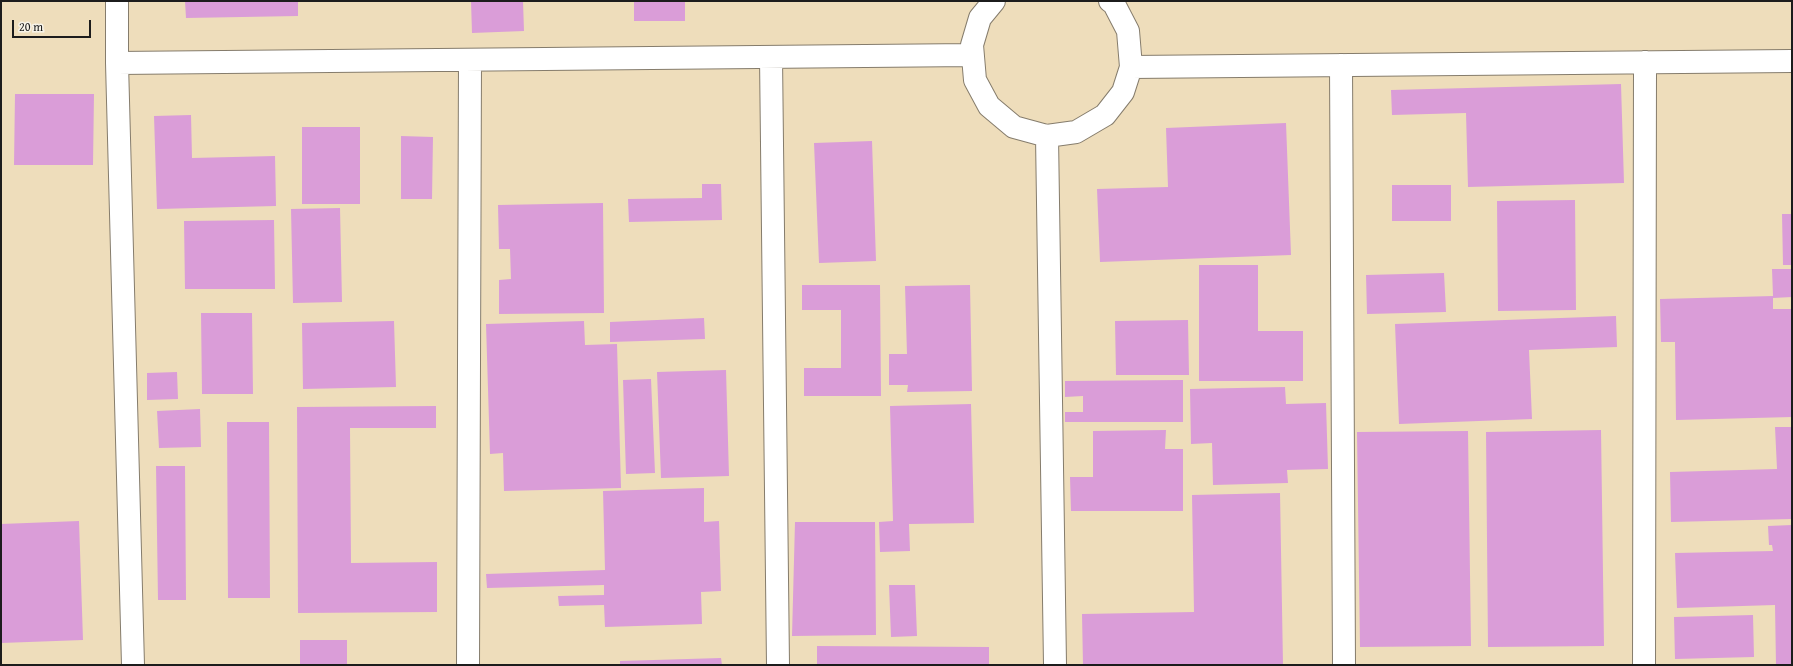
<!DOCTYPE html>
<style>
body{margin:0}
#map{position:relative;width:1793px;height:666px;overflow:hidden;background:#edb;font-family:"Gentium Book Plus",serif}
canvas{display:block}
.frame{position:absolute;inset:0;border:2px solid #1c1c1c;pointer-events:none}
.scale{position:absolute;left:12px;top:20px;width:79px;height:18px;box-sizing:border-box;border:2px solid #1c1c1c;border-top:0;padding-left:5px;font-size:12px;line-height:14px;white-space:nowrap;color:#1c1c1c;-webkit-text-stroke:3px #f7f3e8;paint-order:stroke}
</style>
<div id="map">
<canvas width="1793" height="666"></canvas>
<div class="frame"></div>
<div class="scale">20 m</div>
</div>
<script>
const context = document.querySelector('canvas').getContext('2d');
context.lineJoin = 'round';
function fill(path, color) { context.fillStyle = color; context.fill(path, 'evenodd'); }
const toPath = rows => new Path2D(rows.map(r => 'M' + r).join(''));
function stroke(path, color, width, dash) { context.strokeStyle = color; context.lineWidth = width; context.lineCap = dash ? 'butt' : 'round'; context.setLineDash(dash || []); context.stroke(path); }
const building = toPath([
 [185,1,298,1,298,16,186,18],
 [471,1,523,1,524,31,472,33],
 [634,1,685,1,685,21,634,21],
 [1621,84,1624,183,1468,187,1466,113,1392,115,1391,90],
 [15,94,94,94,93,165,14,165],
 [191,115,192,158,275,156,276,206,157,209,154,116],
 [1286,123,1291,255,1100,262,1097,189,1168,187,1166,128],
 [302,127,360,127,360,204,302,204],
 [401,136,433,137,432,199,401,199],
 [872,141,876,261,819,263,814,143],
 [702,184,721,184,722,220,629,222,628,199,702,198],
 [1392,185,1451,185,1451,221,1392,221],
 [1575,200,1576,310,1498,311,1497,201],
 [603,203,604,313,499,314,499,280,511,279,510,249,499,249,498,205],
 [340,208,342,302,293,303,291,209],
 [1782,214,1792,214,1792,265,1783,265],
 [274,220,275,289,185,289,184,221],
 [1199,265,1258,265,1258,331,1303,331,1303,381,1199,381],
 [1772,269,1792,269,1792,297,1773,298,1773,309,1792,309,1792,417,1676,420,1675,342,1661,342,1660,299,1773,296],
 [1444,273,1446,312,1367,314,1366,275],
 [802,285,880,285,881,396,804,396,804,368,841,368,841,310,802,310],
 [970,285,972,391,907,392,908,385,889,385,889,354,907,354,905,286],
 [201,313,252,313,253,394,202,394],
 [1616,316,1617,347,1529,350,1532,419,1399,424,1395,324],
 [704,318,705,339,610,342,610,322],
 [1188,320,1189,375,1116,375,1115,321],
 [394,321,396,387,303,389,302,323],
 [584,321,585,345,617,344,621,488,504,491,503,453,490,454,486,324],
 [726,370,729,476,661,478,657,372],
 [177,372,178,399,147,400,147,373],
 [651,379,655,473,626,474,623,380],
 [1183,380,1183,422,1065,422,1065,412,1083,412,1083,396,1065,397,1065,381],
 [1285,387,1286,404,1326,403,1328,469,1287,470,1288,483,1213,485,1212,443,1191,444,1190,389],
 [971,404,974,523,909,524,910,551,880,552,879,522,893,521,890,406],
 [436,406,436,428,350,428,351,563,437,562,437,612,298,613,297,407],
 [200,409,201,447,159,448,157,411],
 [227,422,269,422,270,598,228,598],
 [1775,427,1792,427,1792,519,1671,522,1670,472,1777,469],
 [1166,430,1165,449,1183,449,1183,511,1071,511,1070,477,1093,477,1093,431],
 [1601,430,1604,646,1488,647,1486,432],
 [1468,431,1471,646,1360,647,1357,432],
 [156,466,185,466,186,600,158,600],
 [704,488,704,522,719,521,721,591,701,592,702,624,605,627,604,605,559,606,558,596,604,595,604,585,487,588,486,574,605,570,603,491],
 [1280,493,1283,665,1083,665,1082,614,1194,612,1192,495],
 [79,521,83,640,1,643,1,524],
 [795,522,875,522,876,635,792,636],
 [1792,525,1792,665,1776,665,1775,605,1677,608,1675,553,1773,551,1772,545,1769,545,1768,526],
 [889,585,915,585,917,636,891,637],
 [1753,615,1754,657,1675,659,1674,617],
 [300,640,347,640,347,665,300,665],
 [817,646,989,647,989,665,817,665],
 [721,658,722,665,620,665,620,661]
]);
const minor = toPath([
 [117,1,117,63,133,665],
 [994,1,980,18,972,45,975,80,989,106,1014,127,1047,136,1076,132,1105,115,1123,92,1131,67,1128,31,1114,4,1110,1],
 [771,57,778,665],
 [117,63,972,55],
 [1341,65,1344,665],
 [1131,67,1792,61],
 [1047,136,1055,665],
 [468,665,470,60],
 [1644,665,1645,62]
]);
fill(building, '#da9dd8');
stroke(minor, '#857c6c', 24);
stroke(minor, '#fff', 22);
</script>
